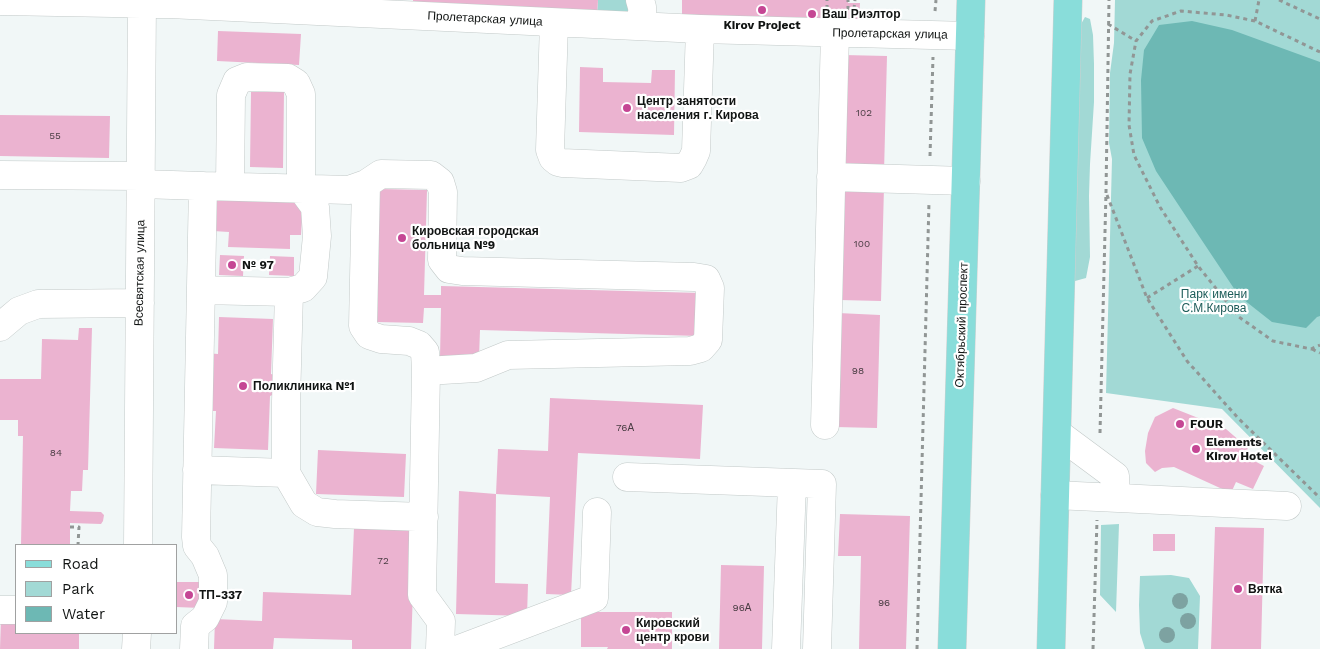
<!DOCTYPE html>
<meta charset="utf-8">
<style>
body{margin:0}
#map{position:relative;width:1320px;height:649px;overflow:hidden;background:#f1f7f7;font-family:"Work Sans",sans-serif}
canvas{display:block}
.legend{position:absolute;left:15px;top:544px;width:162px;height:90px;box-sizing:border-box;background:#fff;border:1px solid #a0a1a1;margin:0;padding:6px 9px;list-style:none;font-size:15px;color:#111413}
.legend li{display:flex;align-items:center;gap:10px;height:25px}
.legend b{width:25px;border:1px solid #a0a1a1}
</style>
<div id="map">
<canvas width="1320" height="649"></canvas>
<ul class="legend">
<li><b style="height:6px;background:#89ddda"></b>Road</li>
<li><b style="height:14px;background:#a2d9d5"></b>Park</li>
<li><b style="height:14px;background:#6db8b4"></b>Water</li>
</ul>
</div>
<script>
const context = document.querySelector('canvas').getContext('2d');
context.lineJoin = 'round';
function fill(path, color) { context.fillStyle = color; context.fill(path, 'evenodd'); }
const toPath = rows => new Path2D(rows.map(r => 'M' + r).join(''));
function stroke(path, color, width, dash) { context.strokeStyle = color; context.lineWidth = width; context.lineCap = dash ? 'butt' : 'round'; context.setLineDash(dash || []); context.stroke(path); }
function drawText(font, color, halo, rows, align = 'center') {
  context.font = font + ' "Work Sans",sans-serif'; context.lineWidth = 4.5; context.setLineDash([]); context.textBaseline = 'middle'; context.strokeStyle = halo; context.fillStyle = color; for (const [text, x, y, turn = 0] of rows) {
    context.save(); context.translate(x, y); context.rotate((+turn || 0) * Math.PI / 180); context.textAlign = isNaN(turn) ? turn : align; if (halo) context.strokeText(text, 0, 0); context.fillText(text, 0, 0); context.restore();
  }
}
const green = toPath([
 [598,0,628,0,638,14,597,14],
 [1115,0,1320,0,1320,508,1222,409,1106,393,1112,159,1109,143,1110,73,1114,43],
 [1085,17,1090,19,1093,35,1094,64,1094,102,1090,164,1089,196,1090,257,1086,278,1075,281,1068,275,1076,33],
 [1119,524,1116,612,1100,595,1101,525],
 [1171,575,1189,578,1200,596,1198,649,1145,649,1140,633,1139,605,1140,576]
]);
const water = toPath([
 [1192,21,1232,30,1320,62,1320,316,1317,317,1306,328,1272,322,1239,296,1197,233,1156,171,1142,138,1141,80,1144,50,1159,25]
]);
const building = toPath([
 [413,0,598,0,597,14,413,2],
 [682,0,848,0,848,3,860,3,859,22,682,17],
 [218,31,301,34,299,65,217,61],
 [844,55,887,56,884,172,841,170],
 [580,67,603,68,603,82,651,83,652,70,675,70,674,135,579,132],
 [251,92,284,92,283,168,250,167],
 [0,115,110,116,109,158,0,156],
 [843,186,884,187,881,301,840,300],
 [379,189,427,190,424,295,441,295,441,286,701,293,700,336,480,330,479,358,440,357,441,308,424,308,423,323,376,322],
 [214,198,303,200,301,235,290,235,290,249,228,247,229,232,213,231],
 [220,255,244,256,243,276,219,275],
 [270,256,294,257,294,276,269,275],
 [838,313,880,315,877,428,836,427],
 [219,317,273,319,271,374,278,376,277,393,270,396,268,450,214,448,216,411,204,411,206,353,218,354],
 [79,328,92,328,88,470,83,470,82,491,71,491,70,511,101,512,104,515,103,521,101,524,70,523,70,545,21,545,23,436,18,436,18,420,0,420,0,379,41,379,42,339,78,340],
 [550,398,703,405,700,459,578,453,571,595,546,594,550,497,496,494,498,449,548,451],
 [1173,408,1226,429,1248,448,1245,456,1264,466,1253,489,1236,482,1231,493,1174,467,1162,468,1155,472,1146,463,1145,451,1148,433,1155,417],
 [318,450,406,454,404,497,316,494],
 [459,491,496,494,495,583,528,584,527,616,456,614],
 [840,514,910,516,906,649,859,649,861,556,838,556],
 [1215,527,1264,528,1261,649,1211,649],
 [354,528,415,530,411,649,352,649,352,640,274,638,273,649,214,649,215,619,262,621,263,592,351,595],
 [1153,534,1175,534,1175,551,1153,551],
 [721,565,764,566,762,649,719,649],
 [176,582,201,582,201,608,176,607],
 [581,612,672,612,672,649,607,649,608,647,581,647],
 [1,618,16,619,16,633,79,633,79,649,0,649]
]);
const path = toPath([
 [1279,0,1320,19],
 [827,9,827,0],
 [854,9,855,0],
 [848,10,848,0],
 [935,11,936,0],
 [1255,21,1259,0],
 [1108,24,1136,41],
 [1320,52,1255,21,1226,15,1181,11,1152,21,1136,41,1130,74,1129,125,1134,155,1160,207,1198,266,1239,317,1273,341,1311,349,1320,345],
 [930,156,933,57],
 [1107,195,1147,298,1187,361,1238,418,1320,498],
 [1147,298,1198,266],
 [1312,349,1320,353],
 [1100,433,1106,192,1109,0],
 [70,527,79,527,78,545],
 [917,649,929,202],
 [1093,649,1097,520]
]);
const minor = toPath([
 [640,0,642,7,643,26],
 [0,1,169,4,700,29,970,36],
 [554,23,550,150,553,158,558,162,562,163,681,168,689,165,693,158,696,151,700,29],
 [0,175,141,176],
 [831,177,966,181],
 [141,184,203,186,196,537,197,546,205,556,213,575,213,602,205,618,195,626,194,649],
 [366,184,363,326,369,335,381,339,409,341,419,345,425,352,426,371],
 [203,186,349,190,366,184,381,174,431,175,440,182,443,192,442,260,449,269,462,271,694,277,706,279,710,288,708,340,701,348,690,351,508,355,476,368,426,371,422,595,441,621,440,649],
 [230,186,231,95,237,81,247,77,288,78,296,83,301,94,301,188,315,207,317,236,313,277,303,288,289,292],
 [0,327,19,311,38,304,140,303],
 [825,425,835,33],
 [1057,433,1115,476,1116,498],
 [197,470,286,473,286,402,289,292,201,290],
 [286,473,304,504,317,512,335,514,424,517],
 [627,477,822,484,817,649],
 [1055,495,1287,506],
 [138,545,142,0],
 [0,610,16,610],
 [136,649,137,633],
 [459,649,594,598,597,512],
 [786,649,792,483]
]);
const major = toPath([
 [952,649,971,0],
 [1051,649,1068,0]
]);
const trees = [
 [1180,601],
 [1188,621],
 [1167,635]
];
const markers = [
 [762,10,5,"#c54694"],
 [812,14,5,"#c54694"],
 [627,108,5,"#c54694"],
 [402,238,5,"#c54694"],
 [232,265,5,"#c54694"],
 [243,386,5,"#c54694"],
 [1180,424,5,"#c54694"],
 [1196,449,5,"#c54694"],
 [1238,589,5,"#c54694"],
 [189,595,5,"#c54694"],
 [626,630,5,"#c54694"]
];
const numberNames = [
 ["102",864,113],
 ["55",55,136],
 ["100",862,244],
 ["98",858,371],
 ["76А",625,428],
 ["84",56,453],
 ["72",383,561],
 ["96",884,603],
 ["96А",742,608]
];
const poiNames = [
 ["Ваш Риэлтор",822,14],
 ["Kirov Project",762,25,"center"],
 ["Центр занятости",637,101],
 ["населения г. Кирова",637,115],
 ["Кировская городская",412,231],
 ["больница №9",412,245],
 ["№ 97",242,265],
 ["Поликлиника №1",253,386],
 ["FOUR",1190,424],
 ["Elements",1206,442],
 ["Kirov Hotel",1206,456],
 ["Вятка",1248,589],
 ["ТП-337",199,595],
 ["Кировский",636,623],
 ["центр крови",636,637]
];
const streetNames = [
 ["Пролетарская улица",485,19,3],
 ["Пролетарская улица",890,34,1],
 ["Всесвятская улица",140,273,-89],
 ["Октябрьский проспект",962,325,-88]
];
const parkNames = [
 ["Парк имени",1214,294],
 ["С.М.Кирова",1214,308]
];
fill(green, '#a2d9d5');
fill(water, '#6db8b4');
fill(building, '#ebb3d0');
stroke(minor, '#c2c9c8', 29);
stroke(major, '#cfd0d0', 29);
stroke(path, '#919695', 3, [4, 4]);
stroke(minor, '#fff', 28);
stroke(major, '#89ddda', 28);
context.fillStyle = '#7da2a1';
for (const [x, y] of trees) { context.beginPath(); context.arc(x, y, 8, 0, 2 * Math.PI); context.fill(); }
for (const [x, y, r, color] of markers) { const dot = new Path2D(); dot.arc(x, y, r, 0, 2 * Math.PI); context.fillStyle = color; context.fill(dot); stroke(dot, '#fff', 2); }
drawText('10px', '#483c42', null, numberNames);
drawText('bold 12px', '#111413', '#fff', poiNames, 'left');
drawText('12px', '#111413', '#fff', streetNames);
drawText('12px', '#1e5d5a', '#fff', parkNames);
</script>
